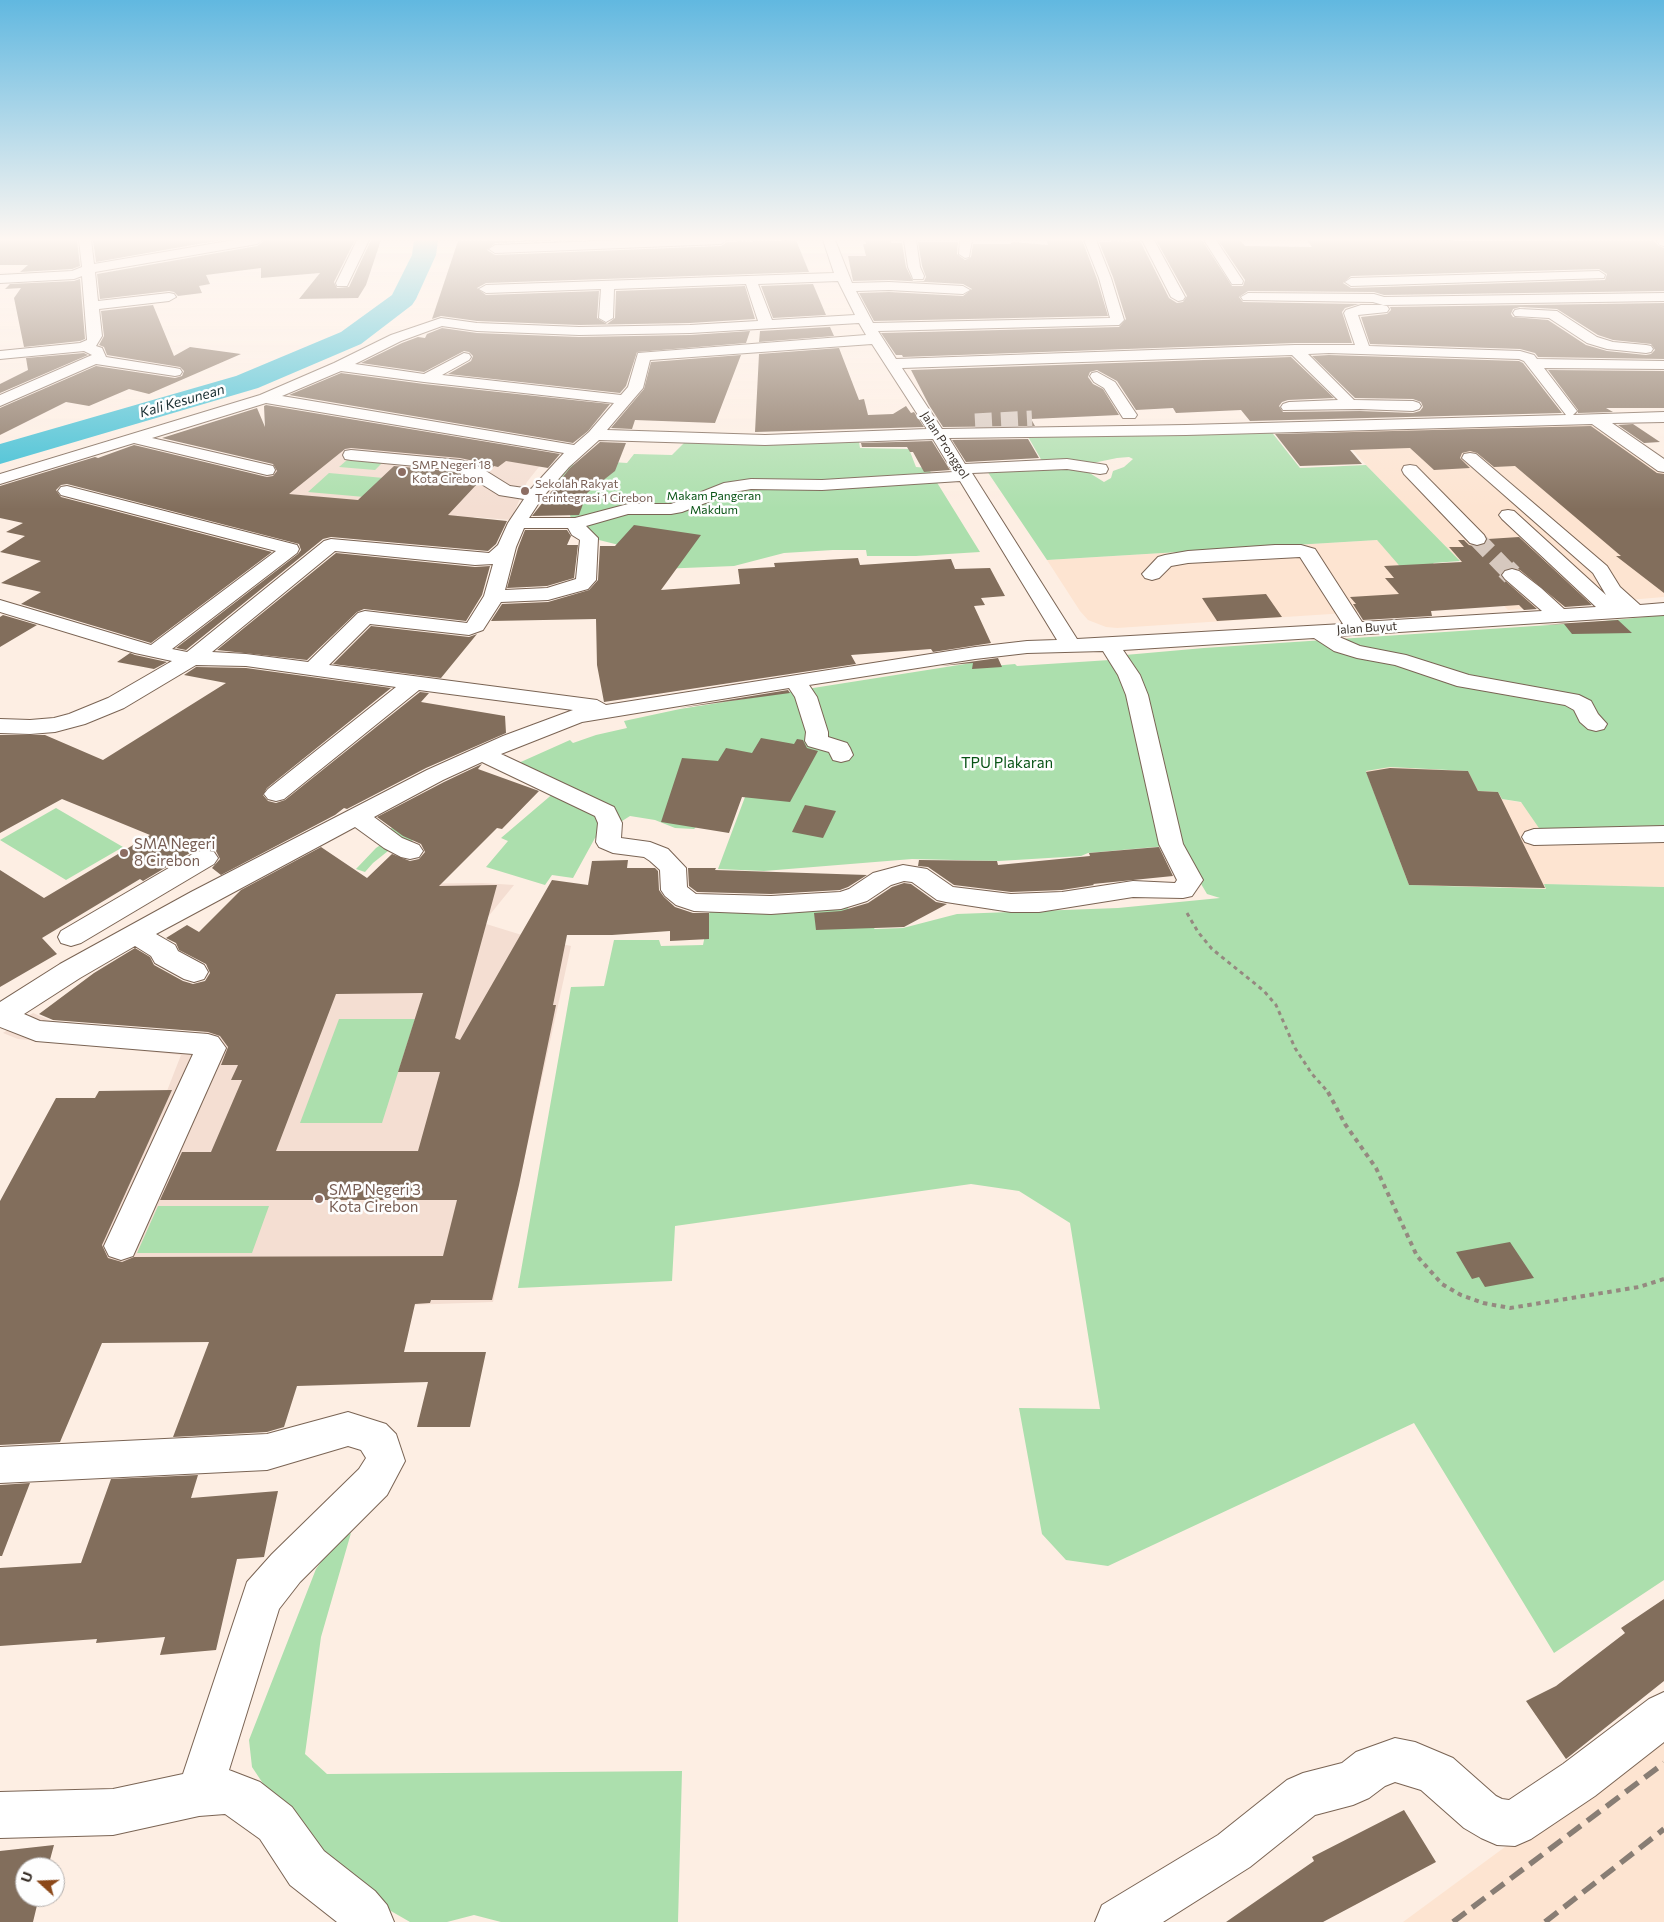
<!DOCTYPE html>
<style>
body{margin:0}
#map{position:relative;width:1664px;height:1922px;overflow:hidden;background:#fdeee3;font-family:Commissioner,sans-serif}
canvas{display:block}
.north{position:absolute;left:15px;top:1857px;width:50px;height:50px;box-sizing:border-box;background:#fefefe;border:1px solid #b0acaa;border-radius:50%;rotate:290deg;font-size:14px;font-weight:700;line-height:20px;text-align:center;color:#3b322b}
.north::after{content:'';display:block;margin:auto;width:18px;height:22px;background:#8b4819;clip-path:polygon(50% 0,100% 100%,50% 72%,0 100%)}
</style>
<div id="map">
<canvas width="1664" height="1922"></canvas>
<div class="north">U</div>
</div>
<script>
const context = document.querySelector('canvas').getContext('2d');
context.lineJoin = 'round';
function fill(path, color) { context.fillStyle = color; context.fill(path, 'evenodd'); }
const toPath = rows => new Path2D(rows.map(r => 'M' + r).join(''));
function stroke(path, color, width, dash) { context.strokeStyle = color; context.lineWidth = width; context.lineCap = dash ? 'butt' : 'round'; context.setLineDash(dash || []); context.stroke(path); }
function drawText(font, color, halo, rows, align = 'center') {
  context.font = font + ' Commissioner,sans-serif'; context.lineWidth = 5; context.setLineDash([]); context.textBaseline = 'middle'; context.strokeStyle = halo; context.fillStyle = color; for (const [text, x, y, turn = 0] of rows) {
    context.save(); context.translate(x, y); context.rotate((+turn || 0) * Math.PI / 180); context.textAlign = isNaN(turn) ? turn : align; if (halo) context.strokeText(text, 0, 0); context.fillText(text, 0, 0); context.restore();
  }
}
const built = toPath([
 [1598,423,1664,470,1664,597,1508,610,1366,465,1336,431,1505,424],
 [1377,540,1438,607,1117,628,1106,627,1088,620,1080,611,1047,560],
 [1390,767,1469,771,1498,792,1502,799,1664,829,1664,887,1544,884,1546,889,1408,885,1366,771],
 [1664,1730,1664,1922,1403,1922]
]);
const education = toPath([
 [327,427,542,463,527,482,511,520,474,517,459,533,246,494,280,463],
 [483,883,514,885,483,923,525,936,571,946,493,1302,68,1317,169,1096,165,1096,181,1055,18,1039,3,1033,33,1013,70,1029,202,1036,215,1010,372,884]
]);
const green = toPath([
 [1270,430,1300,468,1366,465,1460,561,1433,563,1446,577,1404,571,1377,540,1047,560,987,471,1066,467,1088,472,1104,482,1111,478,1113,471,1124,467,1133,459,1129,457,1117,458,1093,463,1042,461,1027,435],
 [688,439,781,443,859,442,860,448,909,449,916,467,928,468,980,552,916,556,867,556,866,550,833,550,784,553,734,566,659,569,619,545,595,539,572,521,560,486,550,485,569,465,612,462,627,463,634,454,672,455],
 [347,460,382,463,375,470,339,467],
 [329,473,406,480,387,499,308,492],
 [1664,615,1664,829,1541,831,1521,802,1502,799,1498,792,1478,791,1468,771,1390,767,1366,771,1409,885,1546,889,1544,884,1664,887,1664,1580,1554,1653,1414,1423,1108,1566,1066,1560,1042,1534,1019,1408,1100,1409,1070,1223,1019,1191,971,1184,675,1226,672,1281,518,1288,571,987,604,986,614,940,659,940,661,946,703,945,710,910,841,903,875,929,903,928,957,914,1118,908,1220,898,1207,894,1178,845,1088,853,1081,856,999,861,912,859,764,871,718,869,748,789,704,820,694,829,675,828,655,820,630,816,595,838,573,878,552,875,545,885,486,867,508,841,501,838,562,786,514,765,570,740,573,743,596,735,627,728,624,721,680,709,978,662,982,667,1015,664,1017,666,1110,660,1125,655,1204,648,1595,622],
 [56,808,123,847,66,880,0,840],
 [402,821,417,836,405,848,393,847,373,863,365,872,356,869,376,848,388,840,382,834],
 [339,1019,415,1019,382,1123,300,1123],
 [158,1206,269,1206,252,1253,137,1253],
 [351,1533,321,1637,305,1754,327,1774,682,1771,678,1922,501,1922,474,1915,447,1922,410,1922,358,1892,276,1803,252,1767,249,1740,316,1569,333,1545]
]);
const river = toPath([
 [414,240,438,240,436,255,416,299,412,305,361,344,258,388,0,464,0,444,236,376,341,332,392,295,412,255,414,240]
]);
const building = toPath([
 [0,240,77,240,80,266,72,269,20,272,28,265,0,265],
 [93,240,221,240,96,262],
 [265,240,355,240,334,282,337,288,349,287,371,240,381,240,366,285,358,298,299,299,320,273,261,278,261,268,206,275,210,284,199,286,202,293,178,296,174,292,169,291,100,299,97,274,257,246],
 [569,240,495,243,487,250,495,255,721,246,727,242,796,240,809,272,486,283,477,288,486,295,599,291,597,318,607,324,615,318,616,291,745,286,755,319,690,323,579,325,477,321,441,316,432,319,458,241],
 [865,240,891,240,891,243,902,243,906,267,913,281,924,281,926,277,922,266,918,242,958,242,957,254,965,260,971,257,973,244,1010,244,1013,242,1048,245,1046,240,1082,240,1097,279,1108,316,874,321,859,293,889,292,963,296,972,289,963,284,889,280,853,281,848,256,866,256,863,244,866,244],
 [1156,240,1202,240,1232,286,1243,286,1245,280,1218,240,1240,240,1245,246,1312,247,1307,240,1654,241,1659,246,1664,248,1664,291,1384,295,1374,292,1248,291,1239,297,1243,302,1359,304,1345,308,1342,312,1352,343,1295,343,903,357,902,355,896,355,881,333,1119,327,1126,319,1113,277,1099,242,1140,241,1169,298,1177,303,1183,302,1187,296],
 [1599,269,1607,274,1605,280,1351,288,1343,283,1351,276],
 [80,279,85,339,80,341,24,347,14,298,21,288,5,289,10,284,74,281],
 [813,284,826,315,773,318,761,286],
 [1664,303,1664,359,1538,357,1535,353,1520,349,1370,344,1361,317,1387,314,1391,310,1390,307],
 [1520,307,1557,309,1598,335,1613,340,1651,344,1655,350,1651,354,1646,355,1607,351,1586,345,1548,320,1513,317,1511,314,1513,309],
 [153,305,174,356,190,347,241,354,149,394,129,389,89,406,66,402,0,435,0,408,96,366,175,378,182,376,184,371,180,367,107,355,104,347,99,345,104,336,101,311],
 [830,327,834,336,759,342,760,331],
 [442,328,477,333,579,337,690,335,750,331,746,343,637,352,626,386,620,393,448,374,471,361,473,356,469,352,464,351,424,372,361,363,402,343,418,337,425,338,427,334],
 [839,348,859,400,864,399,868,415,893,414,906,406,911,413,914,412,924,427,755,432,759,354],
 [84,353,88,355,0,393,0,384,28,370,26,358],
 [741,355,715,423,635,420,632,429,611,428,644,389,651,362],
 [1329,355,1519,361,1523,363,1562,413,1250,421,1241,410,1176,413,1173,408,1136,410,1117,381,1097,370,1090,372,1088,377,1093,384,1103,389,1119,415,1031,419,1035,426,943,427,929,405,911,370,1291,357,1334,398,1288,400,1282,402,1279,406,1283,412,1360,411,1413,413,1420,411,1423,407,1421,402,1413,399,1355,398,1312,356],
 [1548,370,1664,371,1664,408,1606,408,1613,412,1578,413,1578,410],
 [341,373,424,384,610,404,588,431,573,443,289,395],
 [266,405,560,454,548,468,506,461,498,467,494,466,489,471,474,461,460,458,351,448,345,449,289,494,358,500,394,466,458,472,477,484,448,515,507,521,496,544,488,551,331,537,323,539,186,650,176,648,298,554,301,550,299,544,67,484,61,485,56,490,61,497,272,552,151,643,21,604,41,592,1,583,41,561,0,552,25,536,6,532,23,523,0,518,0,486,95,457,98,458,134,445,267,477,273,476,277,471,273,464,162,438,257,408,265,427,264,406],
 [1633,424,1660,442,1644,443,1618,425],
 [1591,426,1657,473,1664,474,1664,593,1616,556,1621,556,1515,466,1494,467,1477,453,1470,451,1462,453,1460,458,1470,468,1434,470,1410,448,1350,450,1362,464,1300,466,1275,434],
 [1028,439,1039,458,966,462,952,440],
 [932,441,950,470,924,472,913,452,910,452,907,447,862,447,861,443],
 [600,442,626,443,615,471,587,493,579,515,532,516,570,468],
 [634,525,701,535,661,590,740,584,738,569,775,567,774,563,858,558,860,565,951,559,955,569,990,568,1005,596,981,598,985,605,974,606,991,643,933,652,931,649,851,655,856,664,604,702,597,665,596,619,491,621,502,604,548,602,589,590,598,580,600,546,615,546],
 [525,530,567,530,571,536,567,545,578,545,574,578,547,586,507,588,518,548],
 [1519,537,1592,605,1565,607,1520,570,1513,567,1504,570,1500,576,1537,609,1524,610,1519,605,1431,611,1432,616,1363,620,1353,604,1356,604,1350,597,1399,594,1385,578,1394,578,1384,566,1462,562,1449,547,1464,547,1458,540,1464,540,1469,545,1478,547,1485,545,1488,539],
 [336,553,475,567,490,566,482,595,466,621,364,609,357,612,307,660,217,650],
 [1266,594,1282,617,1217,621,1202,598],
 [3,615,37,625,0,647,0,617],
 [1618,620,1632,633,1572,634,1564,624,1540,625],
 [371,626,469,637,477,634,441,678,333,664],
 [130,653,135,655,167,662,154,669,117,662],
 [998,658,1002,667,972,669,973,663,940,666],
 [196,667,246,668,391,688,267,788,263,795,268,801,276,803,285,800,420,692,429,693,421,702,505,716,506,733,426,768,347,809,344,808,335,815,221,875,212,868,220,859,216,851,205,848,195,850,143,881,140,879,42,938,57,954,0,987,0,870,44,898,150,835,62,799,0,833,0,735,45,735,103,760,226,683,184,675],
 [788,690,790,693,679,708],
 [761,738,794,744,797,739,803,740,807,748,818,751,790,802,742,797,729,833,661,822,682,758,718,761,726,748,752,753],
 [482,764,478,769,539,791,502,829,497,828,439,886,497,885,455,1038,460,1040,552,880,588,885,592,861,628,860,627,868,655,868,658,871,659,890,664,897,675,907,693,913,709,913,709,939,670,941,670,931,612,935,567,935,553,1005,556,1005,519,1185,492,1300,431,1300,430,1303,415,1304,404,1352,486,1352,470,1427,417,1427,428,1382,297,1386,284,1427,267,1432,173,1437,209,1342,102,1343,60,1442,0,1445,0,1201,56,1098,95,1098,99,1091,172,1090,102,1245,108,1258,122,1262,134,1257,443,1256,457,1200,160,1200,182,1152,211,1152,242,1080,231,1080,238,1065,221,1065,228,1047,220,1036,208,1032,53,1020,39,1014,94,973,135,948,150,957,154,965,183,981,193,984,205,981,210,973,206,964,179,950,176,943,166,938,187,925,199,932,241,890,321,847,367,878,392,854,410,861,419,859,425,852,421,844,403,836,377,817,444,782],
 [423,993,398,1072,440,1072,418,1151,276,1151,336,994],
 [1390,768,1468,771,1478,791,1498,792,1545,888,1409,885,1366,772],
 [805,805,836,811,823,838,792,832],
 [1159,847,1173,876,1093,884,1094,885,1062,890,1011,892,954,885,928,867,918,866,919,860,997,861,998,865,1090,856,1089,853],
 [688,868,716,868,715,870,867,875,848,887,840,890,771,894,697,892,689,886],
 [904,883,911,884,936,902,947,904,904,927,816,930,814,913,841,911,868,903,892,887],
 [1510,1242,1534,1278,1485,1287,1479,1277,1472,1279,1456,1252],
 [198,1475,191,1498,278,1491,264,1557,237,1559,216,1650,160,1655,165,1637,96,1643,97,1639,0,1646,0,1568,81,1563,111,1479],
 [30,1483,2,1556,0,1556,0,1485],
 [1664,1599,1664,1681,1566,1759,1526,1701,1556,1686,1625,1633,1621,1628],
 [1404,1810,1436,1862,1323,1922,1226,1922,1314,1861,1312,1857],
 [54,1845,48,1867,25,1867,25,1897,39,1897,33,1922,0,1922,0,1851]
]);
const minorTunnelFar1 = toPath([
 [975,422,1032,419],
 [1477,539,1507,570]
]);
const minorTunnel = toPath([
 [1506,569,1512,575]
]);
const pathFar1 = toPath([
 [1187,913,1198,932,1212,949,1264,991,1276,1005,1295,1048,1312,1074,1329,1093]
]);
const path = toPath([
 [1328,1092,1345,1124,1376,1168,1417,1256,1442,1284,1461,1295,1483,1303,1510,1308,1639,1287,1664,1279]
]);
const minor = toPath([
 [79,240,91,240,94,264,234,240,263,240,257,244,95,272,98,301,169,293,174,294,176,297,169,301,99,309,102,336,96,346,102,348,106,357,175,368,180,369,182,372,180,375,175,376,96,364,0,406,0,395,92,355,84,351,0,359,0,351,80,343,87,340,82,276,74,279,0,283,0,275,72,271,82,267,79,240],
 [357,240,369,240,347,286,337,286,336,283,357,240],
 [623,240,727,240,721,244,495,253,489,249,495,245,623,240],
 [823,240,835,240,852,283,889,282,963,286,970,290,963,294,889,290,856,291,873,323,1110,318,1099,278,1084,240,1096,240,1111,278,1124,320,1119,325,878,331,896,359,1295,345,1355,345,1344,313,1346,310,1361,305,1382,305,1387,306,1389,309,1387,312,1358,315,1369,346,1520,351,1534,355,1537,359,1664,361,1664,369,1544,368,1577,411,1573,415,1664,412,1664,422,1612,423,1664,459,1664,472,1658,471,1592,424,1186,435,949,438,965,464,1067,459,1100,464,1106,465,1108,469,1106,473,1100,474,1067,469,972,473,1077,639,1343,624,1300,557,1188,563,1171,566,1159,578,1152,580,1145,578,1142,574,1158,557,1165,555,1188,551,1275,545,1301,545,1315,549,1362,622,1542,611,1505,579,1502,575,1505,571,1512,569,1519,571,1541,588,1564,609,1596,607,1502,519,1499,515,1502,511,1508,510,1514,511,1606,595,1593,573,1462,458,1464,454,1470,453,1476,454,1607,566,1620,587,1640,605,1664,603,1664,615,1337,636,1360,646,1406,655,1469,675,1579,695,1591,701,1598,714,1607,724,1604,729,1596,731,1588,729,1580,722,1574,710,1565,705,1457,686,1395,665,1357,658,1334,651,1314,638,1123,650,1140,675,1148,695,1183,844,1203,880,1192,896,1183,898,1133,897,1039,912,1011,912,946,902,937,900,912,882,904,881,891,885,867,901,841,909,771,914,694,911,676,905,665,896,661,890,660,870,650,861,644,857,613,853,599,847,596,842,598,823,595,816,482,762,443,780,374,817,402,838,419,845,423,851,419,857,410,859,401,857,384,848,355,827,156,934,175,945,178,951,204,965,208,972,204,979,194,982,184,979,155,963,151,956,135,946,80,978,24,1014,40,1021,208,1034,218,1037,226,1048,133,1256,121,1260,109,1256,104,1246,193,1054,36,1041,0,1027,0,1002,60,964,191,892,427,770,503,736,573,710,419,690,284,799,276,801,268,799,264,794,268,789,396,687,246,666,196,665,124,708,85,724,55,732,30,734,0,733,0,719,30,720,54,718,69,714,108,698,172,661,135,653,0,612,0,600,151,645,276,551,61,495,58,491,61,487,67,486,297,545,299,549,297,553,172,649,187,652,324,541,331,539,489,553,498,545,508,523,524,499,499,495,459,470,351,460,345,459,343,455,345,451,351,450,460,460,473,463,510,486,531,489,564,453,266,403,152,438,273,466,275,470,273,474,267,475,134,443,0,484,0,474,260,395,334,363,391,335,441,318,477,323,579,327,690,325,758,321,746,284,614,289,613,318,606,322,599,318,601,289,486,293,479,289,486,285,834,273,823,240],
 [838,281,855,315,772,320,758,284,838,281],
 [859,323,866,335,638,353,628,387,621,395,442,375,469,360,471,357,469,354,464,353,424,374,355,364,401,341,442,326,477,331,579,335,690,333,859,323],
 [872,344,927,429,765,435,607,430,643,388,650,360,872,344],
 [1329,353,1519,359,1524,361,1566,415,1186,425,942,429,902,368,1292,355,1338,400,1289,402,1283,404,1281,407,1283,410,1360,409,1413,411,1419,409,1421,406,1419,403,1413,401,1354,400,1308,354,1329,353],
 [341,371,424,382,614,403,589,432,574,445,282,396,341,371],
 [933,439,953,472,822,480,751,479,724,483,671,504,628,504,575,518,529,518,542,498,569,467,599,440,765,445,933,439],
 [960,481,1057,640,1027,641,975,647,606,705,597,700,329,665,370,624,469,635,483,630,501,602,548,600,588,589,596,580,598,538,586,526,628,514,671,514,682,512,734,492,751,489,822,490,960,481],
 [524,528,568,528,572,535,580,540,576,579,547,588,505,590,516,547,524,528],
 [335,551,475,565,493,564,484,596,467,623,365,611,358,613,308,662,246,654,212,652,335,551],
 [1103,651,1118,675,1126,695,1159,844,1177,880,1175,883,1133,881,1062,892,1011,894,953,887,927,869,903,865,873,873,849,889,840,892,771,896,696,894,687,887,686,868,668,849,650,842,621,838,622,823,614,807,501,754,582,722,789,688,795,697,806,732,805,741,808,746,829,752,833,760,841,762,849,760,853,755,850,748,847,743,828,737,828,732,817,697,809,685,975,659,1027,653,1103,651],
 [904,240,916,240,920,267,924,276,923,279,913,279,912,276,908,267,904,240],
 [960,240,972,240,969,257,965,258,959,254,960,240],
 [1142,240,1154,240,1185,297,1183,300,1178,301,1171,297,1142,240],
 [1204,240,1216,240,1243,281,1242,284,1232,284,1204,240],
 [1656,240,1664,240,1664,246,1660,245,1656,240],
 [1599,271,1605,275,1604,278,1351,286,1345,282,1351,278,1599,271],
 [1248,293,1374,294,1384,297,1664,293,1664,301,1383,305,1373,302,1243,300,1241,297,1248,293],
 [1520,309,1557,311,1597,337,1613,342,1646,345,1651,346,1653,349,1651,352,1646,353,1607,349,1587,343,1549,318,1515,316,1513,313,1515,310,1520,309],
 [1097,372,1115,382,1137,415,1135,418,1123,418,1104,388,1094,382,1090,376,1092,373,1097,372],
 [1410,465,1416,466,1484,535,1486,539,1484,543,1477,545,1470,543,1404,474,1402,470,1404,466,1410,465],
 [1664,826,1664,842,1534,845,1525,842,1522,837,1525,832,1534,829,1664,826],
 [205,850,214,852,218,858,214,864,81,943,71,946,61,943,58,937,61,931,196,852,205,850],
 [348,1412,386,1424,396,1434,405,1461,387,1495,300,1582,279,1609,229,1770,260,1782,292,1807,324,1851,375,1891,387,1905,394,1922,337,1922,290,1885,260,1839,225,1814,199,1816,113,1835,0,1838,0,1792,113,1789,183,1774,247,1582,272,1554,359,1469,366,1458,361,1450,348,1446,267,1470,0,1483,0,1447,267,1434,348,1412],
 [1664,1692,1664,1742,1595,1796,1531,1839,1515,1846,1497,1845,1481,1838,1464,1828,1421,1790,1395,1782,1385,1786,1369,1798,1353,1805,1315,1815,1250,1867,1163,1922,1095,1922,1102,1905,1218,1835,1287,1780,1303,1773,1342,1763,1356,1752,1395,1738,1415,1742,1453,1758,1496,1796,1502,1799,1509,1800,1563,1764,1649,1699,1664,1692]
]);
const rail = toPath([
 [1453,1922,1664,1763],
 [1545,1922,1664,1829]
]);
const markers = [
 [402,472,5,"#8d6e63"],
 [525,491,5,"#8d6e63"],
 [124,853,5,"#8d6e63"],
 [319,1199,5,"#8d6e63"]
];
const farStreetnames = [
 ["Jalan Pronggol",945,445,57],
 ["Jalan Buyut",1367,628,-4]
];
const farEducationnames = [
 ["SMP Negeri 18",412,465],
 ["Kota Cirebon",412,479],
 ["Sekolah Rakyat",535,484],
 ["Terintegrasi 1 Cirebon",535,498]
];
const farParknames = [
 ["Makam Pangeran",714,496],
 ["Makdum",714,510]
];
const farWaternames = [
 ["Kali Kesunean",182,401,-16]
];
const parkNames = [
 ["TPU Plakaran",1007,763]
];
const educationNames = [
 ["SMA Negeri",134,844],
 ["8 Cirebon",134,861],
 ["SMP Negeri 3",329,1190],
 ["Kota Cirebon",329,1207]
];
fill(built, '#fde4d1');
fill(education, '#f4ded2');
fill(green, '#acdfad');
fill(river, '#38bdd3');
fill(building, '#826e5c');
stroke(minorTunnelFar1, '#d6c8be', 17, [17, 9]);
stroke(minorTunnel, '#d6c8be', 21, [21, 11]);
stroke(minor, '#7a6454', 2);
stroke(pathFar1, '#958980', 3, [4, 4]);
stroke(path, '#958980', 4, [4.5, 4.5]);
fill(minor, '#fff');
stroke(rail, '#887d74', 5.5, [16, 8]);
const sky = context.createLinearGradient(0, 0, 0, 509);
sky.addColorStop(0, '#61b8e0');
sky.addColorStop(0.47, '#fef7f2');
sky.addColorStop(1, '#fef7f200');
context.fillStyle = sky;
context.fillRect(0, 0, 1664, 509);
for (const [x, y, r, color] of markers) { const dot = new Path2D(); dot.arc(x, y, r, 0, 2 * Math.PI); context.fillStyle = color; context.fill(dot); stroke(dot, '#fefefe', 2); }
drawText('12px', '#3b322b', '#fefefe', farStreetnames);
drawText('12px', '#785e54', '#fefefe', farEducationnames, 'left');
drawText('12px', '#085315', '#fefefe', farParknames);
drawText('italic 14px', '#182e32', '#fefefe', farWaternames);
drawText('15px', '#085315', '#fefefe', parkNames);
drawText('15px', '#785e54', '#fefefe', educationNames, 'left');
</script>
